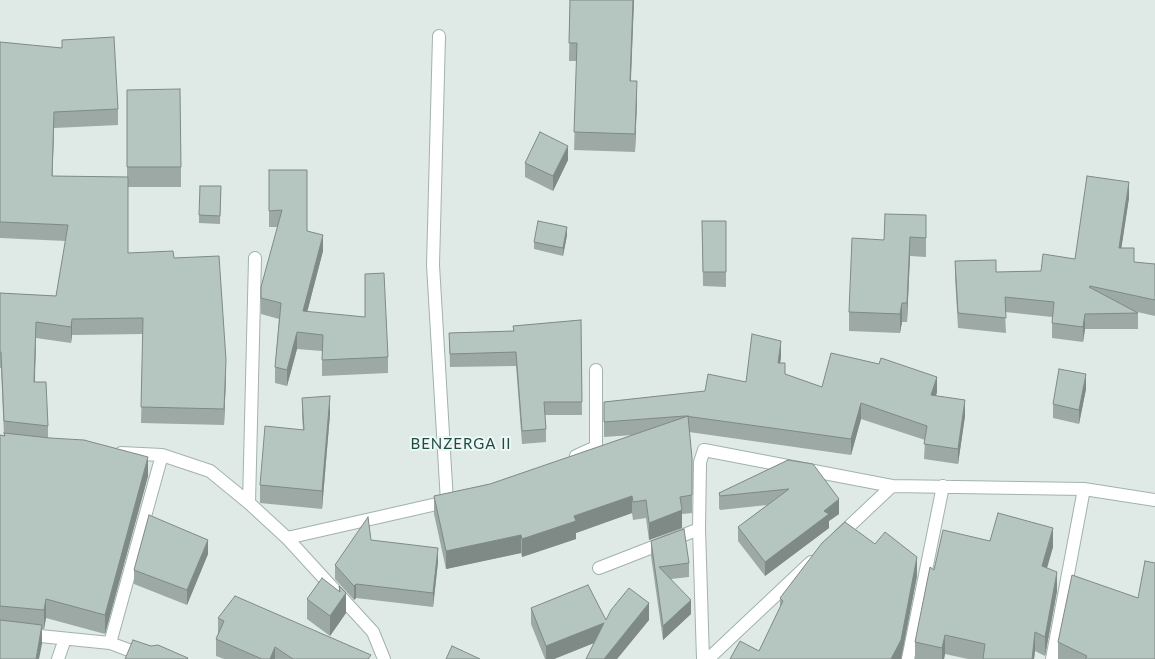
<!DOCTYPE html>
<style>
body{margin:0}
canvas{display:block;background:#dfeae6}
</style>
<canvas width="1155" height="659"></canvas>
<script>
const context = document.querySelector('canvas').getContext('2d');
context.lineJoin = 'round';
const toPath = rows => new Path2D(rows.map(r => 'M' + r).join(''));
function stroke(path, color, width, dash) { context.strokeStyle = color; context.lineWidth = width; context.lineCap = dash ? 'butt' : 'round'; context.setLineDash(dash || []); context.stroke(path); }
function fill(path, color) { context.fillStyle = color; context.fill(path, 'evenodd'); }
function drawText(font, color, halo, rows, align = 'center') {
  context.font = font + ' Lato,sans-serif'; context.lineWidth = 4; context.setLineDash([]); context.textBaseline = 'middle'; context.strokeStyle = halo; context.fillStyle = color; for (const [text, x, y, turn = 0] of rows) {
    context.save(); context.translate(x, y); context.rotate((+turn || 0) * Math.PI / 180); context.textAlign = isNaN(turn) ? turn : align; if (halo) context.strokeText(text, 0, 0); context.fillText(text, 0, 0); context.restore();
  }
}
const minor = toPath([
 [439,36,433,265,447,502],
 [121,453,162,455,210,471,249,503,287,538,373,632,384,659],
 [576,456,596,447,596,370],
 [249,503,255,258],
 [839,536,892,486,1084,489,1155,500],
 [287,538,450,501],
 [599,568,699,529],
 [0,632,110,643,153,659],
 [110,643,162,455],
 [58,659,65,639],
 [703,659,699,529,700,462,704,450,892,486],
 [708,659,811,562],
 [908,659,943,486],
 [1052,659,1084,489]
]);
const wall = toPath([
 [570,0,634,0,631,81,637,99,635,152,574,150,577,61,569,61],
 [0,42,118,109,118,125,54,128,52,176,127,177,127,90,181,167,181,187,128,187,128,253,174,258,226,376,224,425,141,423,143,334,72,335,71,343,36,338,35,382,48,426,48,438,148,476,105,634,46,618,44,629,42,629,42,644,0,659,0,435,4,436,1,368,0,368,0,293,56,296,66,241,0,238],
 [568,160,553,191,525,177,525,163],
 [269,170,307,231,323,251,307,312,388,357,388,373,322,376,322,351,297,349,287,386,275,383,275,367,279,319,261,314,261,287,278,227,269,227],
 [221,186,220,224,199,223,199,215],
 [1129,198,1121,248,1134,262,1155,264,1155,316,1133,311,1138,313,1138,329,1085,329,1083,342,1052,338,1052,317,1005,312,1006,333,958,328,955,277,955,261,996,272,1041,271,1075,259],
 [926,215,926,257,910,256,907,322,902,322,900,333,849,331,849,312,884,240],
 [702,221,726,221,726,287,703,286],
 [567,235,563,256,534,249,534,242],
 [581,320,582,415,545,415,546,429,546,442,522,444,516,366,450,367,449,333,513,331,513,326],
 [781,357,780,363,785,374,822,387,937,392,936,396,965,416,958,464,924,459,925,440,861,419,851,455,689,432,692,458,692,513,682,514,682,528,649,540,646,518,633,520,632,513,576,533,576,539,522,557,521,553,446,569,434,514,434,496,490,484,633,435,604,437,604,402,705,391,746,382],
 [1086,389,1079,424,1053,418,1053,404],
 [302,398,330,414,322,509,260,503,260,485,303,430,302,416],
 [788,460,839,514,829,521,829,528,765,576,738,541,738,527,767,505,720,510,719,508,719,493],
 [371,540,438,562,433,607,356,598,354,600,335,579,335,565],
 [651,541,689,563,689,577,671,579,691,614,663,640,651,556],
 [990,541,1053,547,1047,568,1057,591,1045,656,1035,651,1034,659,968,659,945,654,944,659,915,659,915,642,934,570],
 [208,554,187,605,134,584,134,570],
 [917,576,901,659,730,659,759,651,780,607,780,598],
 [339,586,346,613,330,636,307,619,307,599,339,591],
 [1138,598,1155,659,1058,659,1058,642],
 [531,608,606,620,649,620,617,659,586,659,594,643,554,659,545,659,531,624],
 [218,618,371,659,224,659,216,656,216,639,218,634]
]);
const shadedWall = toPath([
 [633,0,634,0,630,98,630,81],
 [637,81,637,99,635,152,635,134],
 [54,112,54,128,52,192,52,176],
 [568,146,568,160,553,191,553,176],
 [1129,182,1129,198,1119,264,1119,248],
 [567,227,567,235,563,256,563,248],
 [323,235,323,251,303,328,303,311],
 [910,237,910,256,907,322,907,303],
 [902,303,902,322,900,333,900,314],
 [1085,314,1085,329,1083,342,1083,327],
 [72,319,72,335,71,343,71,327],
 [36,322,36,338,34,399,34,382],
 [297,332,297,349,287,386,287,370],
 [781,341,781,357,778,378,778,363],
 [226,360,226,376,224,425,224,409],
 [1086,374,1086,389,1079,424,1079,410],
 [937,377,937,392,931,410,931,395],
 [330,396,330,414,322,509,322,491],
 [965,400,965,416,958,464,958,449],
 [861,403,861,419,851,455,851,439],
 [148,457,148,476,105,634,105,615],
 [632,496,632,513,576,533,576,539,522,557,522,539,574,516],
 [839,499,839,514,829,521,829,528,765,576,765,562,824,511],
 [682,510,682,528,649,540,649,523],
 [1053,528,1053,547,1042,585,1042,566],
 [521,535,521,553,446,569,446,551],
 [208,540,208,554,187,605,187,590],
 [438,548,438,562,433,607,433,593],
 [917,557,917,576,901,659,891,659],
 [1057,572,1057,591,1045,656,1045,637],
 [356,584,356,598,354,600,354,586],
 [346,593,346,613,330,636,330,616],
 [46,599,46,618,44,629,44,610],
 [691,600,691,614,663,640,663,626],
 [649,603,649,620,617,659,604,659],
 [604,623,604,639,554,659,546,659,546,646],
 [42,625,42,644,39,659,36,659],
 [1035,632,1035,651,1034,659,1032,659],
 [945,635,945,654,944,659,942,659,942,648],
 [275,647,275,659,270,659]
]);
const building = toPath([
 [570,0,633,0,630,81,637,81,635,134,574,132,577,43,569,43,570,0],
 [114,37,118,109,54,112,52,176,128,177,128,253,173,251,174,258,219,256,226,360,224,409,141,407,143,318,72,319,71,327,36,322,34,382,46,382,48,426,4,421,1,352,0,352,0,293,56,296,68,225,0,222,0,42,62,48,62,40,114,37],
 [180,89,181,167,127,167,127,90,180,89],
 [540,132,568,146,553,176,525,163,540,132],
 [269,170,307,170,307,231,323,235,303,311,365,317,365,274,384,273,388,357,322,360,323,335,297,332,287,370,275,367,281,303,261,298,261,287,282,210,269,211,269,170],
 [1087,176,1129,182,1119,248,1134,248,1134,262,1155,264,1155,300,1090,286,1089,287,1138,313,1085,314,1083,327,1052,323,1054,302,1005,297,1006,318,958,313,955,261,996,260,996,272,1041,271,1043,254,1075,259,1087,176],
 [200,186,221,186,220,216,199,215,200,186],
 [885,214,926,215,926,238,910,237,907,303,902,303,900,314,849,312,852,238,884,240,885,214],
 [538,221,567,227,563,248,534,242,538,221],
 [702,221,726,221,726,272,703,272,702,221],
 [581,320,582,402,544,402,546,429,522,431,516,352,450,354,449,333,514,331,513,326,581,320],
 [752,334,781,341,778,363,785,363,785,374,822,387,831,353,879,364,881,358,937,377,931,395,965,400,958,449,924,444,927,426,861,403,851,439,685,416,604,422,604,402,705,391,708,374,746,382,752,334],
 [1059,369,1086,374,1079,410,1053,404,1059,369],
 [330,396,322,491,260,485,265,426,304,430,302,398,330,396],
 [688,416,692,458,692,495,680,497,682,510,649,523,646,500,633,502,632,496,574,516,576,521,522,539,521,535,446,551,434,496,490,484,688,416],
 [4,433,50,438,84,440,148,457,105,615,46,599,44,610,0,606,0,435,5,436,4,433],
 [788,460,813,464,839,499,824,511,829,514,765,562,738,527,789,489,720,496,719,493,788,460],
 [998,513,1053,528,1042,566,1057,572,1045,637,1035,632,1032,659,983,659,985,644,945,635,942,648,915,642,930,567,934,570,943,530,990,541,998,513],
 [149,515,208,540,187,590,134,570,149,515],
 [368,517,371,540,438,548,433,593,356,584,354,586,335,565,368,517],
 [845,522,875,544,885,532,917,557,901,640,891,659,730,659,740,641,759,651,783,601,780,598,822,543,845,522],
 [684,529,689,563,659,567,691,600,663,626,651,541,684,529],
 [1145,561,1155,563,1155,659,1085,659,1087,656,1058,642,1072,575,1138,598,1145,561],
 [322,578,340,592,339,586,346,593,330,616,307,599,322,578],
 [588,585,606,620,611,610,629,588,649,603,604,659,586,659,604,623,546,646,531,608,588,585],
 [235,596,371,655,368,659,293,659,275,647,270,659,262,659,216,639,224,621,218,618,235,596],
 [0,620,42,625,36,659,0,659,0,620],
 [133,640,151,646,158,645,188,658,187,659,125,659,133,640],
 [452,646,480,659,446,659,452,646]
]);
const neighbourhoodNames = [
 ["BENZERGA II",461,444]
];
stroke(minor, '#a2b2ad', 14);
stroke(minor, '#fff', 12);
fill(wall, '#9ca9a4');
fill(shadedWall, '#7f8a86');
fill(building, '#b5c5bf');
stroke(building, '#7f8a86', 1);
context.letterSpacing = '1px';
drawText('15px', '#1c4c44', '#eff7f4', neighbourhoodNames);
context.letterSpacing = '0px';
</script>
